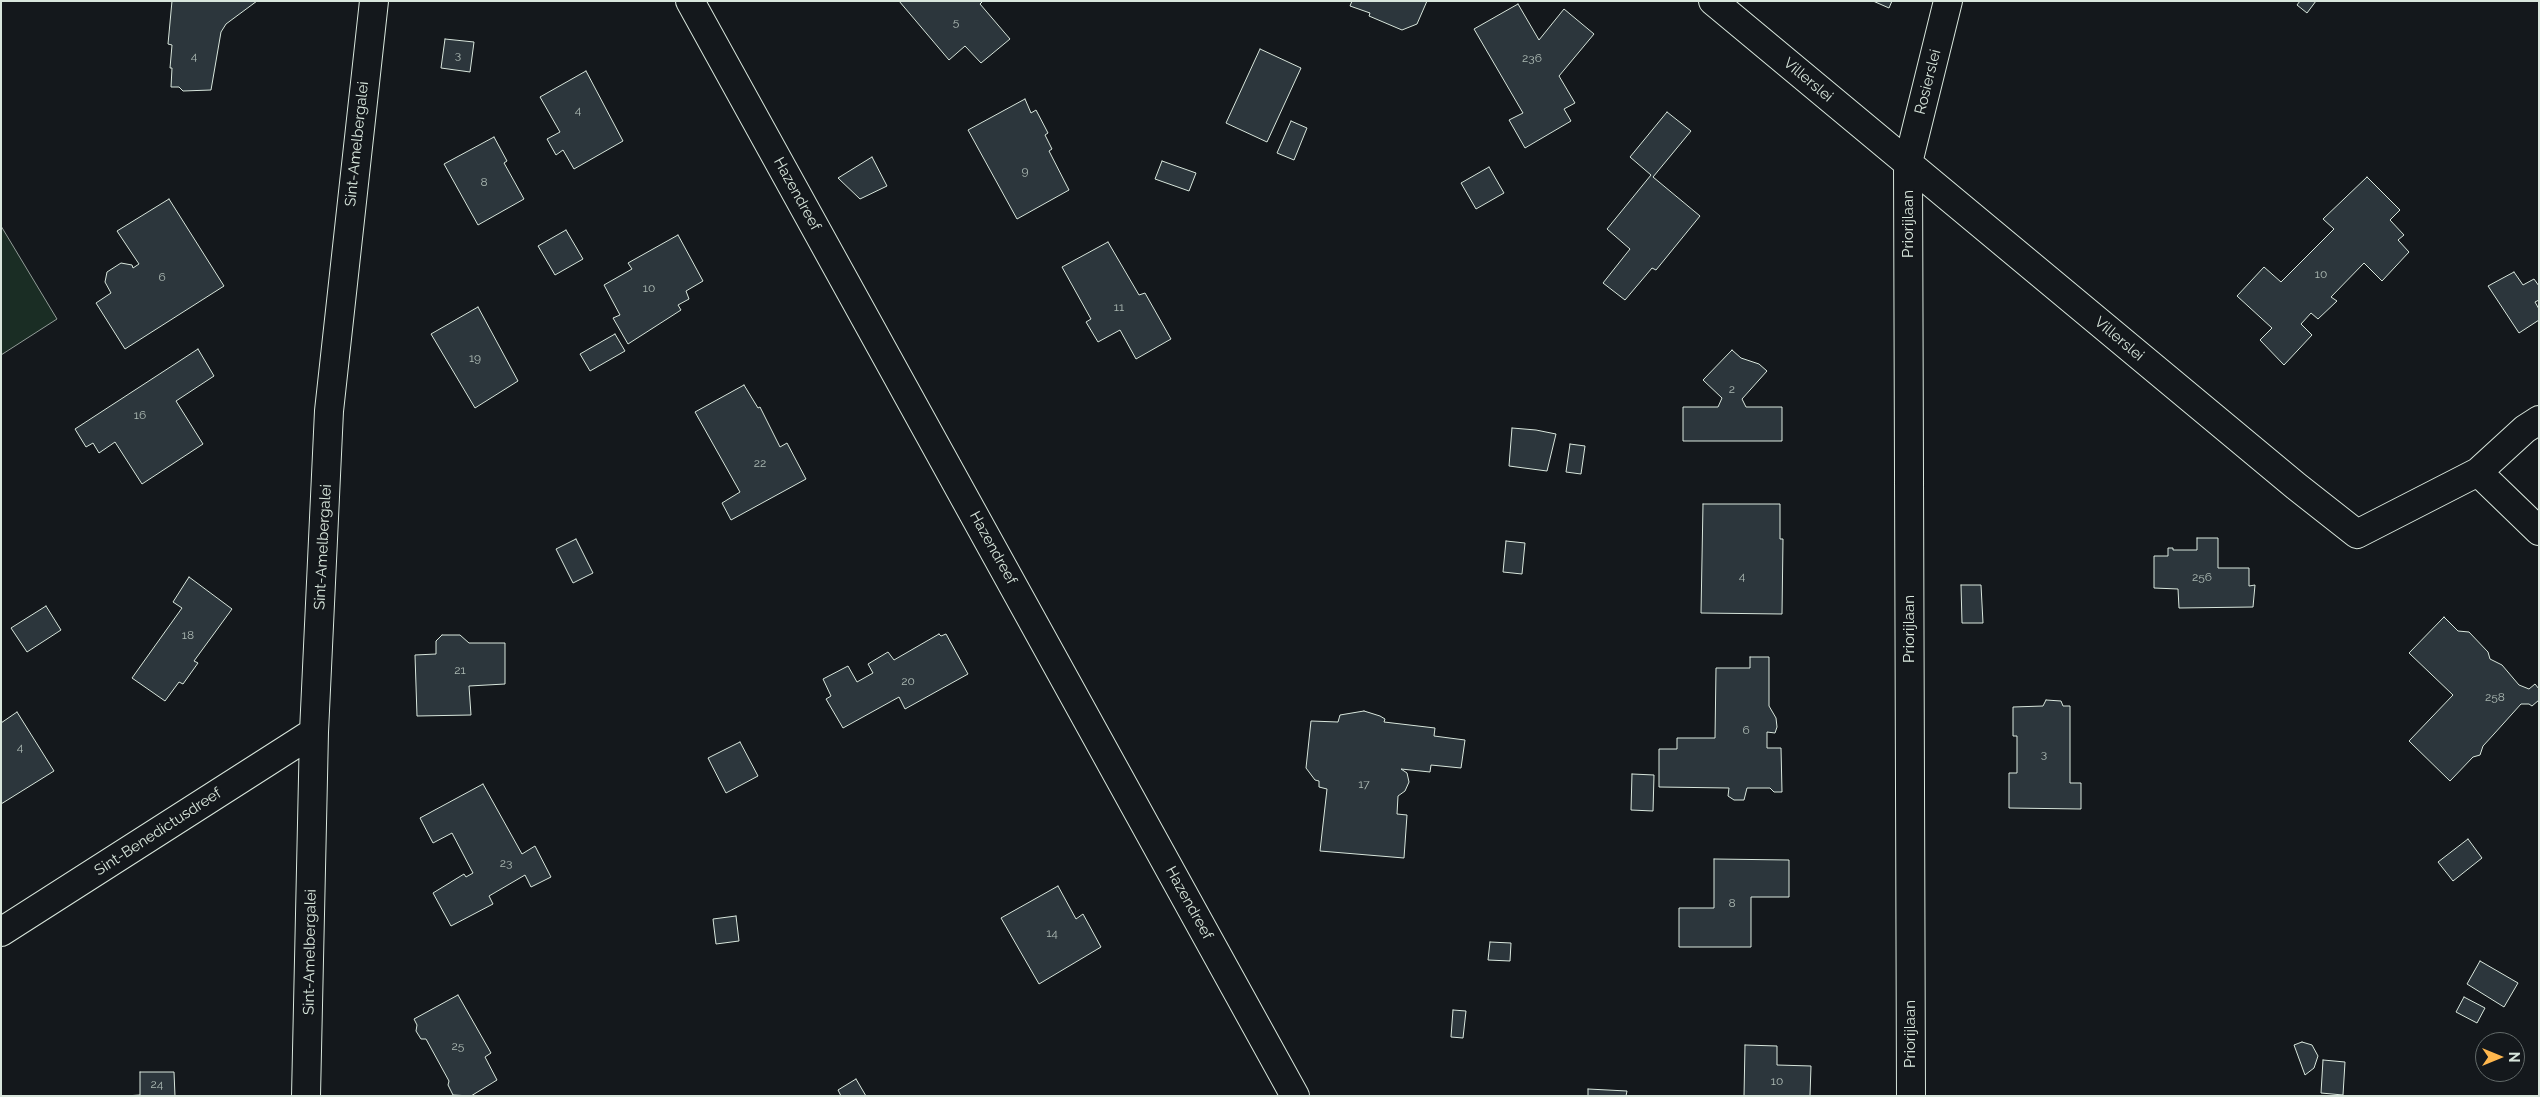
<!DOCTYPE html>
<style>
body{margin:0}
#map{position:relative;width:2540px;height:1097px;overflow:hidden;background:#14181c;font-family:Raleway,sans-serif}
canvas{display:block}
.frame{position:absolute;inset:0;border:2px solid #d8e6dc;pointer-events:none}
.north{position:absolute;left:2475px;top:1032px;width:50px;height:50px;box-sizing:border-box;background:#14181c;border:1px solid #626a69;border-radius:50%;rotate:90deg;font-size:14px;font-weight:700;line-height:20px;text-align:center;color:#d8e6dc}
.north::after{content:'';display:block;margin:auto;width:18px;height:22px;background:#ffb74d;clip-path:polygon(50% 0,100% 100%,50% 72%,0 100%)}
</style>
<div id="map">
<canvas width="2540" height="1097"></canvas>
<div class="frame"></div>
<div class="north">N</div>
</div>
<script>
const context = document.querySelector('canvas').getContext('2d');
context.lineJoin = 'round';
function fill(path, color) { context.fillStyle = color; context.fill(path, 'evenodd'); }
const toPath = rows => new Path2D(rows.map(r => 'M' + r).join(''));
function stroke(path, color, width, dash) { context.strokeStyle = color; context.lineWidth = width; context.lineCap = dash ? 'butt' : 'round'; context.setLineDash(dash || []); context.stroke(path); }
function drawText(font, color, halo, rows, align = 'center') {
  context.font = font + ' Raleway,sans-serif'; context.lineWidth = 4; context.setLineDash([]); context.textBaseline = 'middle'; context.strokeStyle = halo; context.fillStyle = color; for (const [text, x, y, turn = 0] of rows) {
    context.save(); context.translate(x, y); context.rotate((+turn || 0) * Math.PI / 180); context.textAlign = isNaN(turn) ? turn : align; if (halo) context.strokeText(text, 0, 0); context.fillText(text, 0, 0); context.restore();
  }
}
const green = toPath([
 [1,226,57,319,1,355,1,226]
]);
const building = toPath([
 [172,1,257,1,226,24,221,32,211,90,183,91,179,87,171,87,172,68,170,68,172,45,168,44,172,1],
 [899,1,983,1,980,4,1010,39,981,63,965,46,949,60,899,1],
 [1352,1,1427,1,1417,24,1402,30,1369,16,1370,13,1350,6,1352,1],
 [1873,1,1892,1,1889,8,1873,1],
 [2300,1,2316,1,2307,13,2297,5,2300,1],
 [1518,4,1539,40,1564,9,1594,34,1559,76,1575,103,1564,109,1571,121,1525,148,1509,120,1523,113,1474,29,1518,4],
 [445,39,474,42,470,72,441,68,445,39],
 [1260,49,1301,68,1267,142,1226,123,1260,49],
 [586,71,623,141,574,169,563,150,556,155,547,139,560,132,540,97,586,71],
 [1025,99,1031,113,1036,110,1048,133,1045,135,1052,149,1049,151,1069,190,1017,219,968,130,1025,99],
 [1667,112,1691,131,1653,177,1700,216,1656,270,1652,268,1625,300,1603,283,1630,249,1607,229,1651,175,1630,157,1667,112],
 [1291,121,1307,128,1294,160,1277,153,1291,121],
 [494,137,507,161,504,163,524,199,478,225,444,164,494,137],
 [872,157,887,186,860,199,838,178,872,157],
 [1162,161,1196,173,1189,191,1155,179,1162,161],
 [1489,167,1504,193,1476,209,1461,183,1489,167],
 [2367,177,2400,210,2390,220,2404,235,2398,240,2409,252,2382,281,2364,263,2331,297,2337,301,2318,319,2311,313,2301,324,2312,335,2284,365,2260,340,2272,328,2237,296,2264,267,2281,282,2334,229,2323,219,2367,177],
 [169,199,224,286,125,349,96,303,111,293,105,282,107,272,121,263,132,265,133,268,139,264,117,231,169,199],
 [566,230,583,259,555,275,538,246,566,230],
 [678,235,703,281,686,291,689,299,678,305,681,310,628,344,613,318,620,315,604,285,632,269,628,263,678,235],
 [1108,242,1139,295,1145,293,1171,339,1136,359,1120,330,1098,342,1086,322,1091,319,1062,267,1108,242],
 [2514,272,2523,285,2534,279,2539,286,2539,300,2535,302,2539,309,2539,320,2519,333,2488,286,2514,272],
 [478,307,518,381,475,408,431,334,478,307],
 [615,334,625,351,590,371,580,354,615,334],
 [198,349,214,376,176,401,203,444,142,484,115,442,99,453,93,443,86,447,75,429,198,349],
 [1732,350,1741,358,1759,364,1767,371,1742,399,1746,407,1782,407,1782,441,1683,441,1683,407,1718,407,1722,398,1703,380,1732,350],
 [744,385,758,408,760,407,780,447,787,443,806,479,731,520,722,503,740,492,695,412,744,385],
 [1512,428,1536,430,1556,434,1547,471,1509,466,1512,428],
 [1570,444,1585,446,1581,474,1566,472,1570,444],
 [1703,504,1780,504,1780,539,1783,539,1782,614,1701,613,1703,504],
 [2197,538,2218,538,2218,568,2249,568,2249,586,2255,585,2253,607,2179,608,2178,589,2154,588,2154,556,2168,556,2168,548,2173,548,2173,550,2197,550,2197,538],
 [576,539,593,573,573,583,556,549,576,539],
 [1506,541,1525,543,1522,574,1503,572,1506,541],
 [189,577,232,609,194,661,198,663,183,684,179,682,165,701,132,678,182,608,173,602,189,577],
 [1961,585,1981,585,1983,623,1962,623,1961,585],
 [46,606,61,630,27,652,11,628,46,606],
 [2444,617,2458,631,2469,632,2488,652,2490,659,2502,665,2519,685,2529,689,2535,684,2539,689,2539,700,2532,706,2529,704,2521,704,2494,734,2483,746,2480,755,2473,757,2450,781,2409,741,2453,695,2409,653,2444,617],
 [939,634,941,636,946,634,968,674,905,709,899,697,843,728,826,699,831,696,823,679,848,666,857,682,873,673,868,664,888,652,894,660,939,634],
 [442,635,460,635,469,643,505,643,505,684,469,686,471,715,417,716,415,655,436,654,436,641,442,635],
 [1750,657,1769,657,1769,706,1776,718,1777,727,1775,733,1767,732,1767,748,1781,748,1782,792,1774,792,1770,788,1747,788,1744,800,1734,800,1728,796,1729,788,1659,787,1659,749,1677,749,1677,738,1715,738,1716,668,1750,668,1750,657],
 [2046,700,2061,701,2063,706,2070,706,2070,783,2081,783,2081,809,2009,808,2009,773,2017,773,2017,736,2013,736,2013,707,2043,706,2046,700],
 [1364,711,1380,716,1385,719,1384,722,1435,728,1434,736,1465,740,1461,768,1431,765,1430,772,1401,769,1407,773,1409,782,1405,791,1398,796,1397,814,1407,815,1404,858,1320,851,1327,789,1319,787,1319,781,1315,780,1306,768,1311,721,1338,722,1340,715,1364,711],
 [17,712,54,771,1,804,1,723,17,712],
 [740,742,758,776,726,793,708,758,740,742],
 [1632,774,1654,775,1653,811,1631,810,1632,774],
 [483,784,522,854,535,846,551,877,531,887,525,875,489,896,493,904,451,926,433,893,464,874,466,877,473,873,452,833,433,843,420,818,483,784],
 [2468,839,2482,858,2453,881,2438,862,2468,839],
 [1714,859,1789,860,1789,897,1751,897,1751,947,1679,947,1679,908,1714,908,1714,859],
 [1058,886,1076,919,1083,914,1101,947,1039,984,1001,918,1058,886],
 [736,916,739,941,716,944,713,919,736,916],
 [1490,942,1511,943,1510,961,1488,960,1490,942],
 [2480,961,2518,983,2504,1007,2467,984,2480,961],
 [458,995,491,1053,485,1057,497,1080,471,1096,453,1095,448,1085,449,1081,426,1039,421,1039,416,1031,417,1025,414,1019,458,995],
 [2464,997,2485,1008,2477,1023,2456,1012,2464,997],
 [1453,1010,1466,1011,1463,1038,1451,1037,1453,1010],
 [2302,1042,2312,1045,2318,1056,2314,1068,2305,1075,2294,1045,2302,1042],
 [1745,1045,1777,1046,1777,1065,1811,1066,1810,1096,1744,1096,1745,1045],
 [2323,1060,2345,1062,2343,1095,2321,1093,2323,1060],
 [140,1072,174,1072,175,1096,125,1096,140,1095,140,1072],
 [856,1079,866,1096,841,1096,838,1090,856,1079],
 [1588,1089,1627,1091,1626,1096,1588,1096,1588,1089]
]);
const minor = toPath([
 [690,1,1295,1096],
 [1713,1,2296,486,2357,534,2478,472,2539,531],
 [2478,472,2525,429,2539,420],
 [1,932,314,732],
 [306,1096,314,732,329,411,374,1],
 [1911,1096,1908,163,1948,1]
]);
const numberNames = [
 ["5",956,22],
 ["3",458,55],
 ["4",194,56],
 ["236",1532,58],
 ["4",578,110],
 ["9",1025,171],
 ["8",484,182],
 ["10",2321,274],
 ["6",162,277],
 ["10",649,288],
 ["11",1119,307],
 ["19",475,358],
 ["2",1732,389],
 ["16",140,415],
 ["22",760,463],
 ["4",1742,576],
 ["256",2202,577],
 ["18",188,635],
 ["21",460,670],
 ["20",908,681],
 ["258",2495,697],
 ["6",1746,730],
 ["4",20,747],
 ["3",2044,754],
 ["17",1364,784],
 ["23",506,863],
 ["8",1732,903],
 ["14",1052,933],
 ["25",458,1046],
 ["10",1777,1081],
 ["24",157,1084]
];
const streetNames = [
 ["Villerslei",1808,80,40],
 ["Rosierslei",1928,82,-76],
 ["Sint-Amelbergalei",357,144,-84],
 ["Hazendreef",797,194,61],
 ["Priorijlaan",1908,224,-90],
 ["Villerslei",2119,339,40],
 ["Sint-Amelbergalei",323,547,-87],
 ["Hazendreef",993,548,61],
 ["Priorijlaan",1909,629,-90],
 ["Sint-Benedictusdreef",158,832,-33],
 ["Hazendreef",1189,903,61],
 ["Sint-Amelbergalei",310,952,-89],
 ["Priorijlaan",1910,1034,-90]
];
fill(green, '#1a2d24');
stroke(green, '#939e99', 1);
fill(building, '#2c363c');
stroke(building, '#d8e6dc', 1);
stroke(minor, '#d8e6dc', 30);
stroke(minor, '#14181c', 28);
drawText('12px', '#adbab4', null, numberNames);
drawText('15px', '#d8e6dc', '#14181c', streetNames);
</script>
